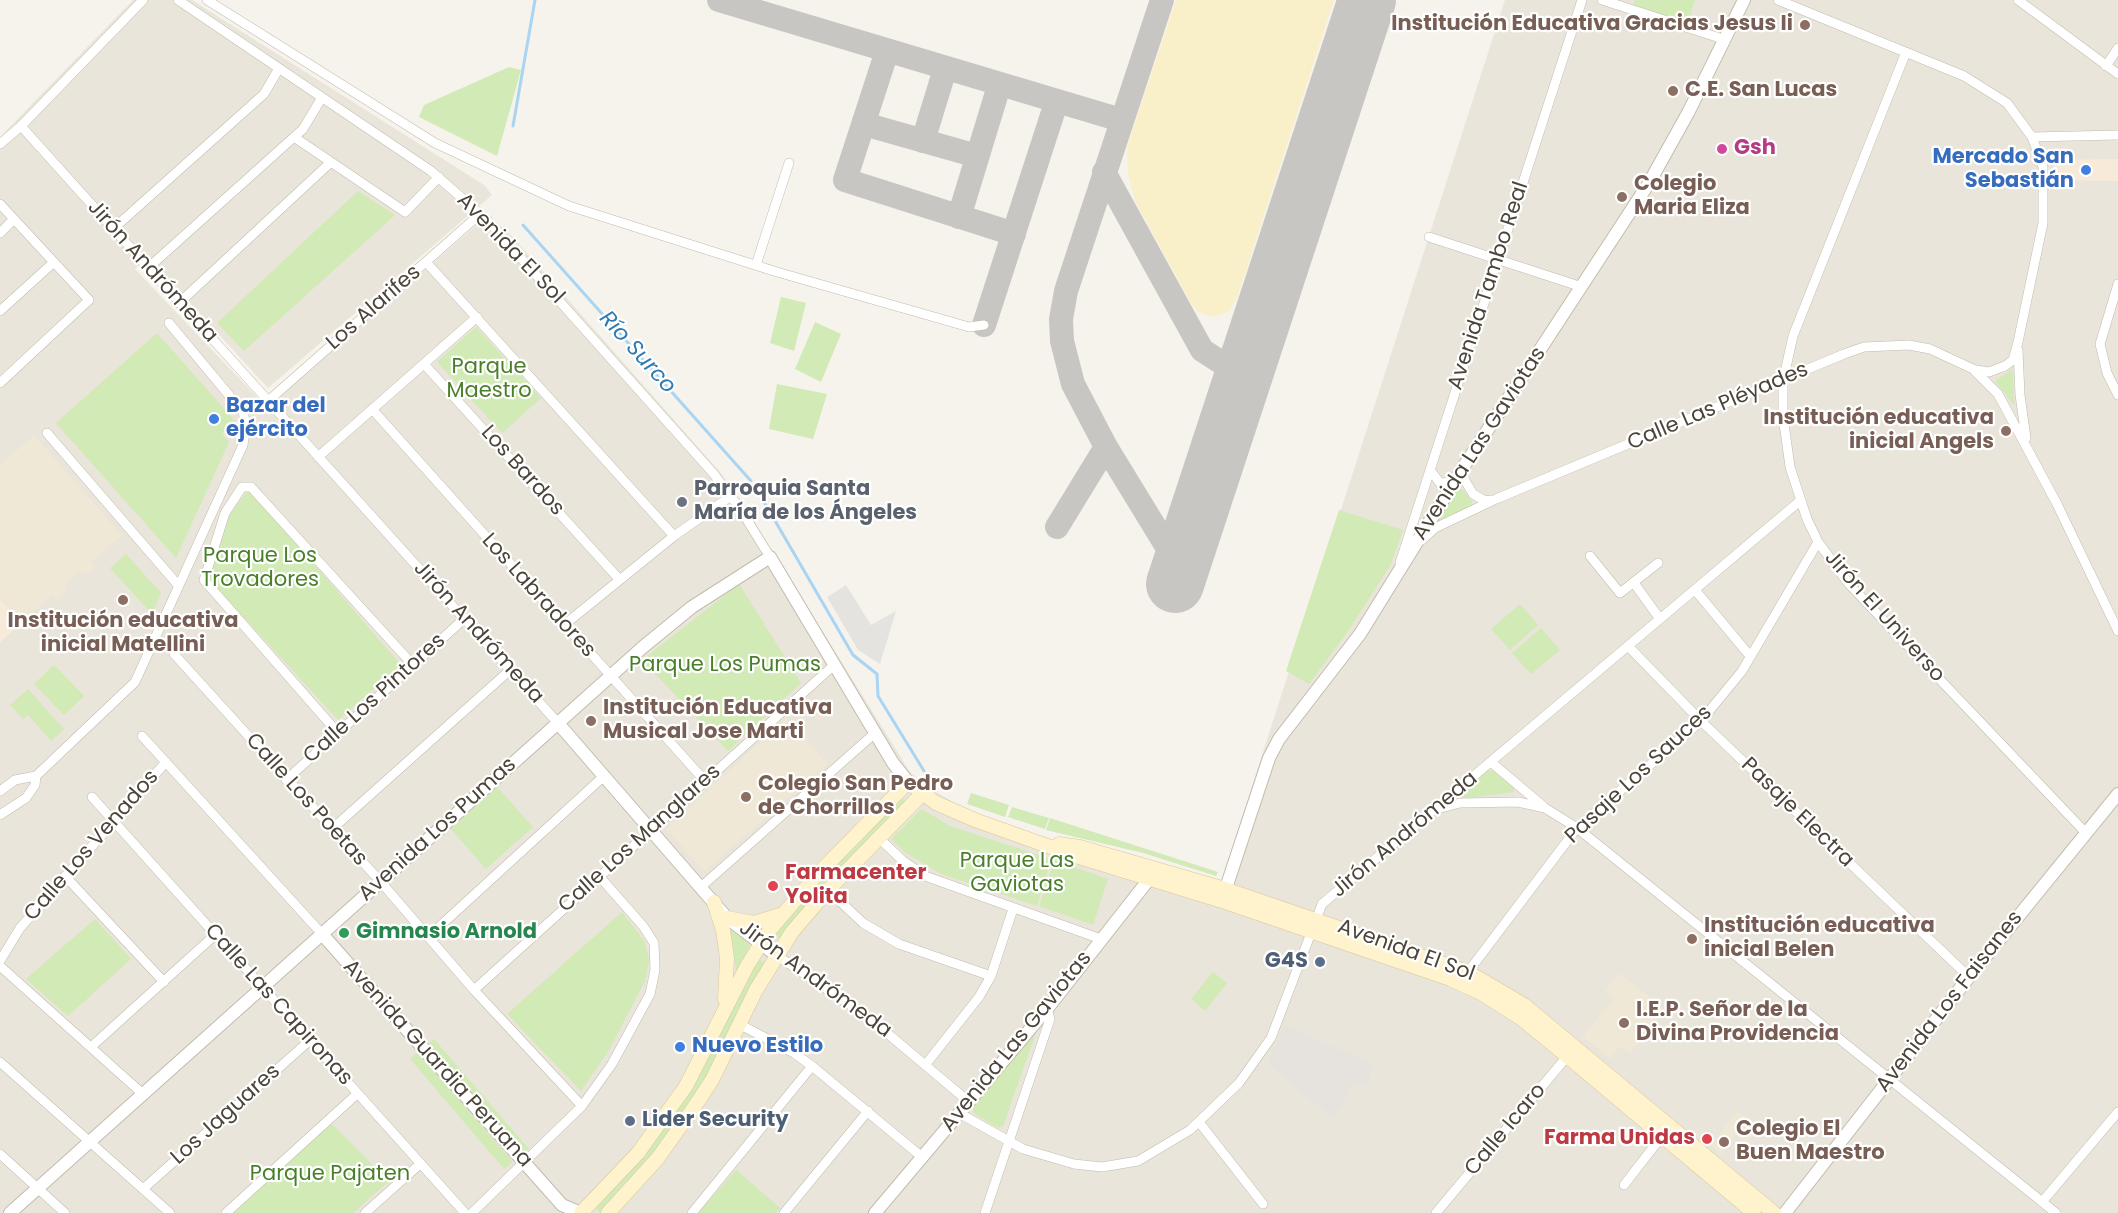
<!DOCTYPE html>
<meta charset="utf-8">
<style>
body{margin:0}
canvas{display:block;background:#f6f3ec}
</style>
<canvas width="2118" height="1213"></canvas>
<script>
const context = document.querySelector('canvas').getContext('2d');
context.lineJoin = 'round';
function fill(path, color) { context.fillStyle = color; context.fill(path, 'evenodd'); }
const toPath = rows => new Path2D(rows.map(r => 'M' + r).join(''));
function stroke(path, color, width, dash) { context.strokeStyle = color; context.lineWidth = width; context.lineCap = dash ? 'butt' : 'round'; context.setLineDash(dash || []); context.stroke(path); }
function drawText(font, color, halo, rows, align = 'center') {
  context.font = font + ' Poppins,sans-serif'; context.lineWidth = 4.5; context.setLineDash([]); context.textBaseline = 'middle'; context.strokeStyle = halo; context.fillStyle = color; for (const [text, x, y, turn = 0] of rows) {
    context.save(); context.translate(x, y); context.rotate((+turn || 0) * Math.PI / 180); context.textAlign = isNaN(turn) ? turn : align; if (halo) context.strokeText(text, 0, 0); context.fillText(text, 0, 0); context.restore();
  }
}
const residential = toPath([
 [133,0,192,0,484,185,492,195,268,388,148,257,135,269,273,414,279,397,488,215,512,236,720,472,746,508,910,772,930,789,977,815,1104,858,1218,892,1505,0,2118,0,2118,1213,0,1213,0,642,21,623,0,599,0,137]
]);
const commercial = toPath([
 [2118,159,2118,181,2055,180,2052,160],
 [0,599,21,623,0,642]
]);
const industrial = toPath([
 [1285,1026,1373,1064,1366,1087,1352,1082,1341,1107,1332,1117,1268,1064]
]);
const education = toPath([
 [34,435,122,535,91,562,95,567,88,573,79,572,66,584,66,593,58,600,53,595,22,622,0,597,0,465],
 [786,718,828,764,704,871,666,829],
 [1619,973,1665,1009,1630,1054,1620,1046,1610,1059,1583,1037,1614,998,1605,991],
 [1737,1111,1759,1128,1747,1143,1736,1135,1721,1153,1710,1145]
]);
const green = toPath([
 [1635,0,1695,0,1687,24,1633,7],
 [509,67,521,70,497,156,419,117,424,105],
 [358,191,395,215,244,351,217,323],
 [781,297,806,303,794,351,770,343],
 [815,322,841,334,821,382,795,369],
 [476,327,541,398,502,433,437,362],
 [157,333,235,421,222,434,229,442,176,558,56,423],
 [2011,370,2013,371,2014,405,1995,381],
 [777,384,827,394,813,439,769,429],
 [249,489,401,665,338,720,207,577,229,515],
 [1457,489,1462,489,1472,501,1472,506,1437,523],
 [1339,510,1403,530,1391,564,1349,630,1309,684,1286,671],
 [126,554,161,593,152,614,110,568],
 [739,584,801,683,728,751,642,660],
 [1520,604,1538,625,1510,650,1491,629],
 [1541,628,1560,650,1531,674,1512,653],
 [54,665,84,696,64,715,34,684],
 [28,689,64,729,51,741,28,715,23,719,10,705],
 [1487,770,1494,771,1514,788,1514,792,1459,799,1457,797],
 [497,787,533,827,486,869,451,829],
 [971,793,1009,805,1005,817,967,804],
 [900,796,907,803,781,940,772,934,785,917],
 [1012,807,1049,818,1045,829,1008,817],
 [922,809,950,826,1051,859,1037,906,941,874,906,853,891,839],
 [1050,818,1218,872,1216,876,1143,853,1046,830],
 [1054,860,1108,879,1093,925,1039,906],
 [622,912,645,942,649,960,646,979,609,1050,581,1091,507,1014],
 [95,919,131,959,68,1016,26,979],
 [732,923,750,946,736,971,730,924],
 [756,958,766,963,709,1075,678,1124,600,1213,594,1206,624,1175],
 [1213,972,1227,983,1205,1011,1191,999],
 [1036,1033,1003,1126,998,1128,973,1113,973,1107],
 [434,1039,529,1149,521,1156,426,1046],
 [418,1052,513,1162,504,1169,410,1059],
 [331,1123,389,1181,353,1213,233,1213],
 [736,1170,780,1208,775,1213,698,1213]
]);
const sand = toPath([
 [1176,0,1334,0,1237,298,1228,312,1213,317,1198,312,1192,305,1136,203,1128,175,1127,147]
]);
const parking = toPath([
 [846,585,871,625,896,611,880,664,858,650,827,597]
]);
const stream = toPath([
 [513,126,535,0],
 [523,225,751,481],
 [756,488,853,655,877,674,878,696,924,771]
]);
const taxiway = toPath([
 [719,0,1121,120],
 [1162,0,1066,291,1061,319,1062,341,1073,384,1106,447,1180,568],
 [887,51,845,180,1014,234],
 [864,124,977,156],
 [923,141,945,69],
 [1104,172,1202,350,1219,361,1228,362,1247,355,1254,348],
 [959,217,999,86],
 [984,325,1056,103],
 [1057,527,1106,447]
]);
const runway = toPath([
 [1175,584,1367,0]
]);
const minor = toPath([
 [178,0,431,171,487,220,713,473,739,507,770,557],
 [207,0,435,143,569,206,777,272,969,327,984,325],
 [1602,0,1723,39],
 [1778,0,1964,76,2007,103,2032,137,2043,167,2043,223,2018,342,2013,360,2005,366,1989,372,1976,370],
 [2018,0,2118,74],
 [1906,52,1793,336,1783,381,1783,416,1790,467,1807,519,1818,542,1849,584,2085,832],
 [2106,66,2118,48],
 [21,126,557,722],
 [294,137,405,212,439,177],
 [2032,137,2118,135],
 [0,144,21,126,143,0],
 [0,204,89,300,0,383],
 [113,229,264,94,278,70],
 [0,233,14,219],
 [1429,237,1582,287],
 [426,262,674,536],
 [756,265,789,163],
 [148,268,303,129,321,99],
 [2118,284,2100,344,2107,373,2118,395],
 [179,303,331,162],
 [0,311,54,262],
 [2018,350,2020,395,2026,438],
 [424,364,619,579],
 [268,401,480,214],
 [372,409,705,781],
 [47,433,178,585],
 [318,457,477,317],
 [1464,468,1464,479,1473,494,1485,501,1491,500],
 [1430,470,1440,483,1455,482],
 [1422,540,1435,528,1496,499,1844,354,1864,347,1909,345,1930,349,1973,369,1998,394,2057,504,2118,631],
 [1590,556,1620,593,1658,563],
 [1400,563,1582,0],
 [1634,583,1660,619],
 [1695,590,1750,656],
 [564,625,674,536,731,496],
 [1628,646,1701,721,1969,977],
 [174,654,380,881,474,990,582,1106],
 [338,733,204,580,225,513,242,487,251,487,413,665],
 [142,736,322,934],
 [1492,763,1543,806],
 [286,780,465,618],
 [0,791,15,780,36,776],
 [92,797,465,1213],
 [1441,808,1460,803,1518,802,1545,808,1577,828,2056,1213],
 [0,815,26,798,35,785,36,776,135,682,243,445,246,425,243,412,169,323],
 [332,829,510,670],
 [879,838,903,861,925,876,1101,939],
 [65,876,164,982],
 [702,886,875,733],
 [828,890,863,923,899,944,991,976],
 [428,937,604,776],
 [776,955,868,1017,969,1102],
 [0,961,20,928,166,762],
 [0,966,144,1095],
 [1468,972,1577,828,1701,721,1742,671,1818,542],
 [474,990,834,665],
 [739,1024,794,1053,812,1066,922,1157],
 [91,1047,216,934],
 [0,1062,170,1213],
 [926,1064,979,997,991,976,1013,909],
 [959,1113,1023,1149,1074,1164,1102,1167,1138,1161,1190,1130,1239,1083,1271,1038,1322,904,1801,500],
 [1199,1122,1263,1204],
 [0,1154,65,1213],
 [1624,1185,1662,1136],
 [143,1189,309,1041],
 [2042,1202,2118,1112],
 [226,1213,357,1094],
 [365,1213,420,1164],
 [472,1213,582,1106,612,1064,650,994,655,970,654,943,643,926,599,876],
 [692,1213,812,1066],
 [784,1213,868,1111],
 [985,1213,1050,1019,1047,1009],
 [1436,1213,1570,1053]
]);
const tertiary = toPath([
 [557,722,727,918,776,955],
 [1223,897,1269,758,1279,739,1360,634,1464,466,1649,183,1688,113,1744,0],
 [322,934,562,1205,581,1213],
 [10,1213,643,647,692,607,770,557,893,763,908,782],
 [875,1213,1047,1009,1150,878,1153,871],
 [1785,1213,1969,977,2118,794]
]);
const secondary = toPath([
 [1059,844,1080,847,1225,889,1468,972,1524,1005,1774,1213],
 [714,902,723,930,727,958,725,1000],
 [727,918,754,923,780,915],
 [581,1213,638,1153,686,1086,747,966,769,931,814,878,908,782,936,803,975,820,1076,856,1222,901,1450,979,1481,993,1522,1019,1567,1056,1754,1213],
 [608,1213,658,1158,697,1103,712,1080,756,990,792,932,828,890,922,794]
]);
const markers = [
 [1805,25,6,"#8d6e63"],
 [1673,91,6,"#8d6e63"],
 [1722,149,6,"#d1479c"],
 [2086,170,6,"#3f7fe0"],
 [1622,197,6,"#8d6e63"],
 [214,419,6,"#3f7fe0"],
 [2006,431,6,"#8d6e63"],
 [682,502,6,"#6b7280"],
 [123,600,6,"#8d6e63"],
 [591,721,6,"#8d6e63"],
 [746,797,6,"#8d6e63"],
 [773,886,6,"#e0444e"],
 [344,933,6,"#2e9e5b"],
 [1692,939,6,"#8d6e63"],
 [1320,962,6,"#5c6f8a"],
 [1624,1023,6,"#8d6e63"],
 [680,1047,6,"#3f7fe0"],
 [630,1121,6,"#5c6f8a"],
 [1707,1139,6,"#e0444e"],
 [1724,1142,6,"#8d6e63"]
];
const educationNames = [
 ["Institución Educativa Gracias Jesus Ii",1793,25,"right"],
 ["C.E. San Lucas",1685,91],
 ["Colegio",1634,185],
 ["Maria Eliza",1634,209],
 ["Institución educativa",1994,419,"right"],
 ["inicial Angels",1994,443,"right"],
 ["Institución educativa",123,622,"center"],
 ["inicial Matellini",123,646,"center"],
 ["Institución Educativa",603,709],
 ["Musical Jose Marti",603,733],
 ["Colegio San Pedro",758,785],
 ["de Chorrillos",758,809],
 ["Institución educativa",1704,927],
 ["inicial Belen",1704,951],
 ["I.E.P. Señor de la",1636,1011],
 ["Divina Providencia",1636,1035],
 ["Colegio El",1736,1130],
 ["Buen Maestro",1736,1154]
];
const hotelNames = [
 ["Gsh",1734,149]
];
const shopNames = [
 ["Mercado San",2074,158,"right"],
 ["Sebastián",2074,182,"right"],
 ["Bazar del",226,407],
 ["ejército",226,431],
 ["Nuevo Estilo",692,1047]
];
const streetNames = [
 ["Avenida El Sol",510,249,46],
 ["Jirón Andrómeda",152,272,48],
 ["Avenida Tambo Real",1489,286,-72],
 ["Los Alarifes",374,308,-41],
 ["Calle Las Pléyades",1718,407,-23],
 ["Avenida Las Gaviotas",1480,444,-57],
 ["Los Bardos",522,471,48],
 ["Los Labradores",538,596,48],
 ["Jirón El Universo",1884,617,48],
 ["Jirón Andrómeda",478,633,48],
 ["Calle Los Pintores",375,699,-42],
 ["Pasaje Los Sauces",1639,775,-43],
 ["Calle Los Poetas",306,800,48],
 ["Pasaje Electra",1797,813,44],
 ["Avenida Los Pumas",438,830,-42],
 ["Jirón Andrómeda",1405,835,-40],
 ["Calle Los Manglares",640,839,-42],
 ["Calle Los Venados",92,846,-49],
 ["Avenida El Sol",1406,951,20],
 ["Jirón Andrómeda",815,980,36],
 ["Avenida Los Faisanes",1950,1002,-52],
 ["Calle Las Capironas",278,1005,48],
 ["Avenida Las Gaviotas",1017,1042,-51],
 ["Avenida Guardia Peruana",437,1064,48],
 ["Los Jaguares",226,1115,-42],
 ["Calle Icaro",1506,1130,-50]
];
const parkNames = [
 ["Parque",489,368],
 ["Maestro",489,392],
 ["Parque Los",260,557],
 ["Trovadores",260,581],
 ["Parque Los Pumas",725,666],
 ["Parque Las",1017,862],
 ["Gaviotas",1017,886],
 ["Parque Pajaten",330,1175]
];
const worshipNames = [
 ["Parroquia Santa",694,490],
 ["María de los Ángeles",694,514]
];
const healthNames = [
 ["Farmacenter",785,874],
 ["Yolita",785,898],
 ["Farma Unidas",1695,1139,"right"]
];
const leisureNames = [
 ["Gimnasio Arnold",356,933]
];
const serviceNames = [
 ["G4S",1308,962],
 ["Lider Security",642,1121,"left"]
];
const waterNames = [
 ["Río Surco",637,353,48]
];
fill(residential, '#eae5da');
fill(commercial, '#f7ead8');
fill(industrial, '#e6e2dd');
fill(education, '#efe8d6');
fill(green, '#d2eab5');
fill(sand, '#f9efc9');
fill(parking, '#e5e3e0');
stroke(stream, '#a9d4f2', 3);
stroke(taxiway, '#c8c6c3', 24);
stroke(runway, '#c8c6c3', 58);
stroke(minor, '#c2bbae', 10);
stroke(tertiary, '#c2bbae', 14);
stroke(secondary, '#d6c79b', 15);
stroke(minor, '#fff', 9);
stroke(tertiary, '#fff', 12);
stroke(secondary, '#fff3cd', 14);
for (const [x, y, r, color] of markers) { const dot = new Path2D(); dot.arc(x, y, r, 0, 2 * Math.PI); context.fillStyle = color; context.fill(dot); stroke(dot, '#fff', 2); }
drawText('bold 21px', '#785e54', '#fff', educationNames, 'left');
drawText('bold 21px', '#b23c85', '#fff', hotelNames, 'left');
drawText('bold 21px', '#366cbe', '#fff', shopNames, 'left');
drawText('21px', '#4b4439', '#fff', streetNames);
drawText('21px', '#4a7f2a', '#fff', parkNames);
drawText('bold 21px', '#5b616d', '#fff', worshipNames, 'left');
drawText('bold 21px', '#be3a42', '#fff', healthNames, 'left');
drawText('bold 21px', '#27864d', '#fff', leisureNames, 'left');
drawText('bold 21px', '#4e5e75', '#fff', serviceNames, 'right');
drawText('italic 22px', '#2e7ab2', '#fff', waterNames);
</script>
